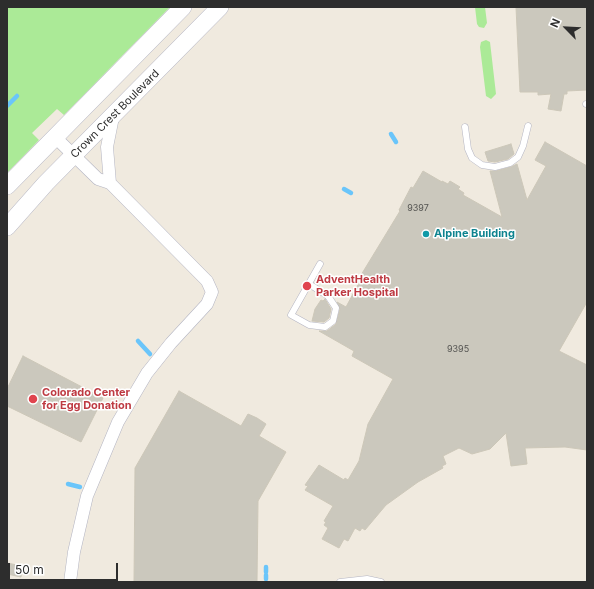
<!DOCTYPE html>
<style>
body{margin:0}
#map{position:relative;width:594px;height:589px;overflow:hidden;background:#f0eadf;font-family:Inter,sans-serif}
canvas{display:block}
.frame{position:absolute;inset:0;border:8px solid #2d2d2d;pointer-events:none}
.north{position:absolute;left:546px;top:8px;width:40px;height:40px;-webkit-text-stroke:3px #fff;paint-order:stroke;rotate:294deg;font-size:11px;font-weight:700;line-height:16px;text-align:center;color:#2d2d2d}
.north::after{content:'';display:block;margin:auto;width:14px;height:18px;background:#2d2d2d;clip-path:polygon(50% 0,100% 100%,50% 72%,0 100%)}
.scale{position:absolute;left:8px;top:563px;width:110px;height:18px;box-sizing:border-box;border:2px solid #2d2d2d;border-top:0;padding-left:5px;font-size:12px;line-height:14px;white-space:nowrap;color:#2d2d2d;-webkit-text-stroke:3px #fff;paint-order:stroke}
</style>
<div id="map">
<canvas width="594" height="589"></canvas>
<div class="frame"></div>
<div class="north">N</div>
<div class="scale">50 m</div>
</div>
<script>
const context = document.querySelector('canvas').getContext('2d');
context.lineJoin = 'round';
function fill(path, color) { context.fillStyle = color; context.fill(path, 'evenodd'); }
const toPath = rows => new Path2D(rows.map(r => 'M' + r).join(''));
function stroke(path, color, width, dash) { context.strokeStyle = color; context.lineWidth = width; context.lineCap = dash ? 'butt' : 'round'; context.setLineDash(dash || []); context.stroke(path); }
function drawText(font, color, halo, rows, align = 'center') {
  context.font = font + ' Inter,sans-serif'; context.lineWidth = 3; context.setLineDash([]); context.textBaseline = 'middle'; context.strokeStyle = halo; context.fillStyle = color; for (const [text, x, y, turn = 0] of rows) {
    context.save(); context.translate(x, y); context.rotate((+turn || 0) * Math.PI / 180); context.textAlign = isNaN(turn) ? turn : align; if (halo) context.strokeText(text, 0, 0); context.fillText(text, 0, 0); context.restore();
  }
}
const green = toPath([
 [7,7,170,7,64,115,57,109,32,133,39,140,7,173],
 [475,7,485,7,487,23,484,28,479,27,477,24],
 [486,40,490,42,496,94,491,99,486,96,480,47,481,42]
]);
const stream = toPath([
 [7,106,17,96],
 [391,134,396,142],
 [344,189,351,193],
 [138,341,150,354],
 [68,484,80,487],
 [266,567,266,572],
 [266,575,266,579]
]);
const building = toPath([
 [516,7,587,7,587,90,567,91,567,94,564,94,561,111,548,109,551,94,538,95,538,92,520,92,516,7],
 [545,142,587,166,587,302,559,351,587,365,587,450,565,447,525,448,527,464,511,466,506,433,490,449,472,454,459,448,443,456,446,464,442,466,443,468,418,482,386,505,365,530,362,528,360,531,355,528,348,541,344,539,339,548,322,539,328,528,324,525,326,522,324,521,333,506,305,490,308,486,305,485,319,465,344,480,345,478,348,480,359,461,368,424,393,379,352,356,354,351,319,331,327,331,336,324,340,309,337,302,346,307,360,281,358,280,400,211,399,210,411,187,413,188,423,171,442,182,442,181,448,184,450,181,460,187,458,189,464,193,463,195,502,217,490,171,496,171,511,167,517,164,527,200,546,166,535,160,545,142],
 [511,144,514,154,508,159,495,162,488,161,485,152,511,144],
 [325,299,331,309,329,318,324,322,312,321,315,309,321,300,323,301,325,299],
 [23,356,103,398,81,442,7,406,7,389,23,356],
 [179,391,241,426,248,414,257,418,266,424,259,436,286,452,258,501,257,582,134,582,135,468,179,391],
 [7,563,22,566,21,577,7,574,7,563]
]);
const lane = toPath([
 [586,104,587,104],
 [465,127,468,149,472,158,482,165,495,167,510,163,518,157,523,146,528,126],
 [309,284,328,296,336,308,333,321,325,327,309,325,291,315,320,264],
 [340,582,367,579,381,582]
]);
const street = toPath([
 [55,137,98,179,110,183,207,281,212,292,207,304,171,343,147,373,118,422,87,496,74,552,70,582],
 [110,183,107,147,113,117]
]);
const secondary = toPath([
 [7,186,183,7],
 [7,227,46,183,220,7]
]);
const markers = [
 [426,234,4,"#0f9aa8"],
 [307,286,5,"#e0444e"],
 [33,399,5,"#e0444e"]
];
const numberNames = [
 ["9397",418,208],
 ["9395",458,349]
];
const streetNames = [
 ["Crown Crest Boulevard",115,114,-45]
];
const cultureNames = [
 ["Alpine Building",434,234]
];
const healthNames = [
 ["AdventHealth",316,280],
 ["Parker Hospital",316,293],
 ["Colorado Center",42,393],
 ["for Egg Donation",42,406]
];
fill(green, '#abea97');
stroke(stream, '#6ac5fa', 4.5);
fill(building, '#cbc8bd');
stroke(building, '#ccc7b8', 1);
stroke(lane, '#b3b4c2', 7);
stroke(street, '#b3b4c2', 13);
stroke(secondary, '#b3b4c2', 18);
stroke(lane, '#fff', 6);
stroke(street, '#fff', 12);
stroke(secondary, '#fff', 17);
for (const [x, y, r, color] of markers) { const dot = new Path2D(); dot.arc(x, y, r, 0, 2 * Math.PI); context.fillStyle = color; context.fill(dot); stroke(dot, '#fff', 1.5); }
drawText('9px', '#545451', null, numberNames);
drawText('11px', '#2d2d2d', '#fff', streetNames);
drawText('bold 11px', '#0d838f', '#fff', cultureNames, 'left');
drawText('bold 11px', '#be3a42', '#fff', healthNames, 'left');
</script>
